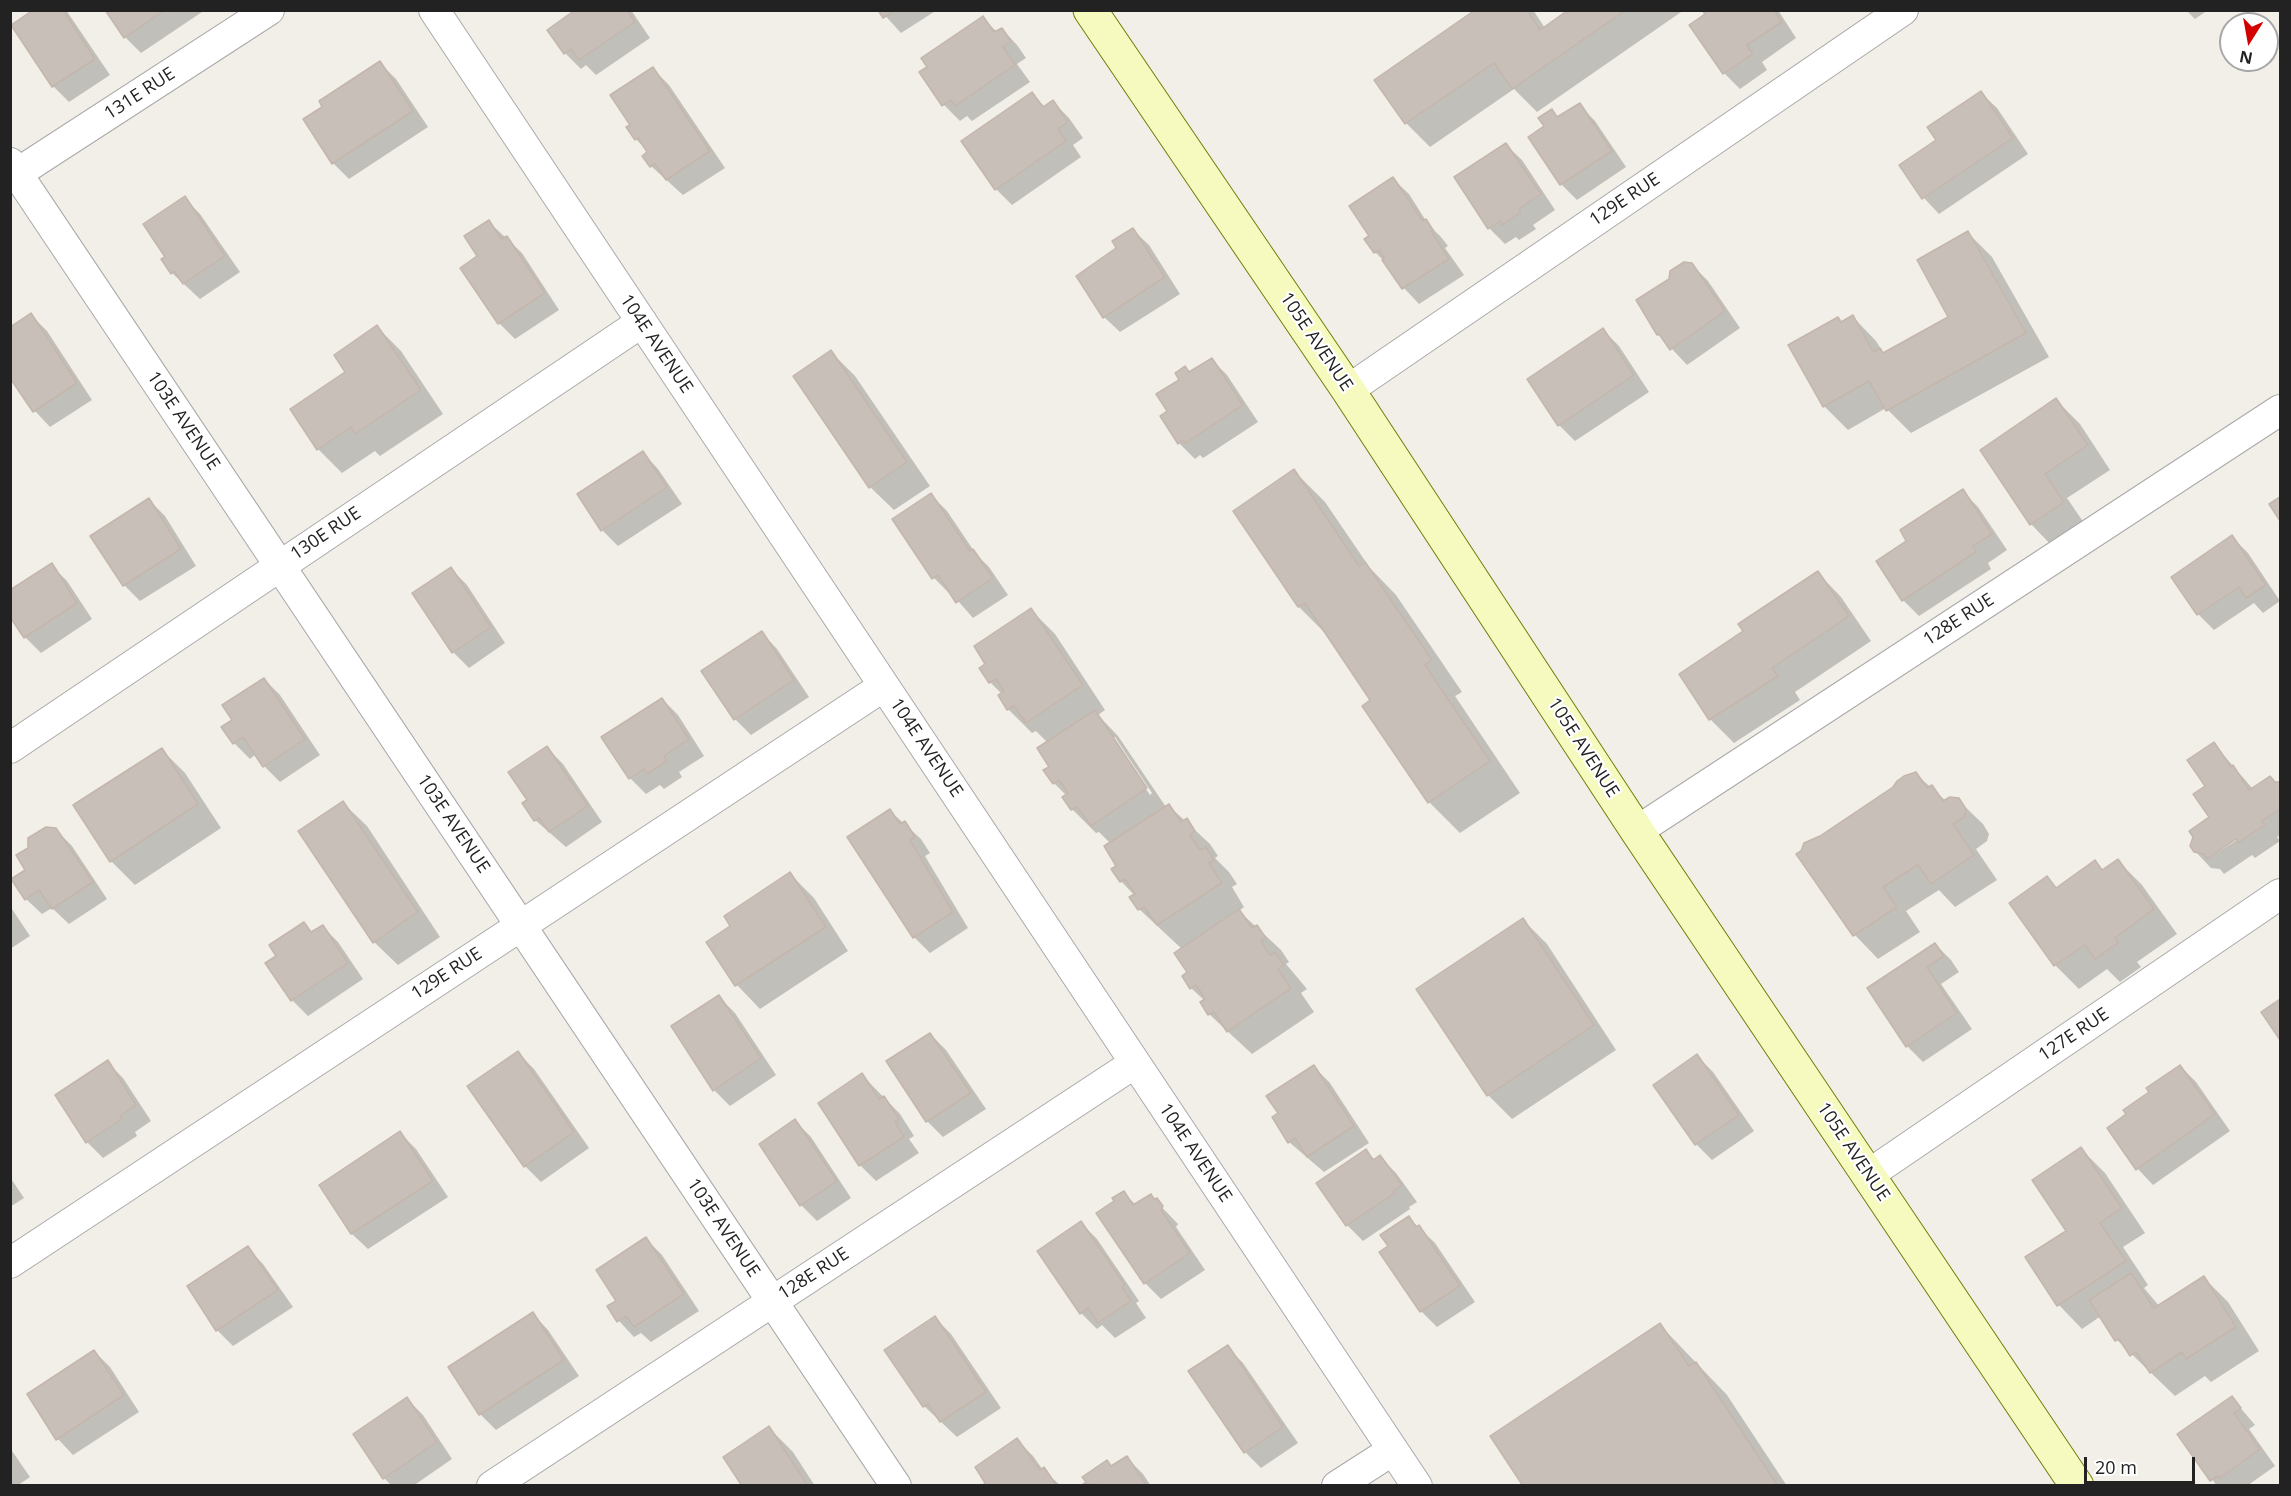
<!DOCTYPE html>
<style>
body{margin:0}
#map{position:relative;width:2291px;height:1496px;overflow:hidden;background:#f2efe9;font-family:"Open Sans",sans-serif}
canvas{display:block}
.frame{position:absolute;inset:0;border:12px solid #222;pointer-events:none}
.north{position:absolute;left:2219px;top:12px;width:60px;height:60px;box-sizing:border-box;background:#fff;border:2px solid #a7a7a7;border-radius:50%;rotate:191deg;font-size:16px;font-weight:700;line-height:24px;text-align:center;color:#222}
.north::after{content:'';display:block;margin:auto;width:21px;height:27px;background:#d40000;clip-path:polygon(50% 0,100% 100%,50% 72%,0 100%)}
.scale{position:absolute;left:2084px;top:1457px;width:111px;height:27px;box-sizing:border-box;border:3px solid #222;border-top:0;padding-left:8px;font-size:18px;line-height:21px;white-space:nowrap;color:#222;-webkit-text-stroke:4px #fff;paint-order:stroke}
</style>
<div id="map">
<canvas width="2291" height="1496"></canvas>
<div class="frame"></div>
<div class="north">N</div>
<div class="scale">20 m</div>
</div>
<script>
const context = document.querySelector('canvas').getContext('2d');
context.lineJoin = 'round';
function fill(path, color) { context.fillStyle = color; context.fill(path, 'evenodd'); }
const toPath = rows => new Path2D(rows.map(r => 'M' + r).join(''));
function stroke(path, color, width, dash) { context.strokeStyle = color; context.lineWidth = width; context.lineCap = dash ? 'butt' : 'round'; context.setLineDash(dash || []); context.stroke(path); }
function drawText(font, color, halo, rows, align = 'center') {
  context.font = font + ' "Open Sans",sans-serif'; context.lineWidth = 4.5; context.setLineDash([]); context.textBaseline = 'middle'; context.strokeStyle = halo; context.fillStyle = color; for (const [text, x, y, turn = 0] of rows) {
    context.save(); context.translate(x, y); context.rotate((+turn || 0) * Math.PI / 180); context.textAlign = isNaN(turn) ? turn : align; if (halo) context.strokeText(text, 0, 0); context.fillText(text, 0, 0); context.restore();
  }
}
const shadow = toPath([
 [35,10,66,10,110,75,69,102,53,86],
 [107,10,205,10,141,53,125,37],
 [578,10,631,10,650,38,596,75,586,65,581,69,565,53],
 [880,10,937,10,901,33],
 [1477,10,1533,10,1545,28,1571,10,1684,10,1537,112,1514,89,1430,147,1406,123],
 [1704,10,1778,10,1796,38,1762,62,1767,70,1740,89,1724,73],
 [2186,10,2208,10,2195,19],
 [983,18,997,32,1002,29,1017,45,1026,58,1017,64,1030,82,972,121,967,116,960,121,944,105,921,72],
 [380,63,396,79,428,127,349,179,333,163,324,107],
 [653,69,669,85,725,168,683,195,651,166,649,153,636,139,632,125],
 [1981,93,1997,108,2028,154,1939,214,1924,198,1901,166,1938,141],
 [1032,94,1045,107,1053,102,1069,118,1083,138,1073,145,1081,157,1012,205,996,189,963,142],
 [1579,105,1595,121,1626,167,1577,200,1561,184,1530,137,1546,126,1552,111,1559,118],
 [1506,145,1522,160,1555,210,1533,225,1536,229,1519,240,1516,237,1505,244,1489,228],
 [1393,179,1409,194,1428,224,1441,237,1448,246,1445,248,1464,275,1419,304,1404,288,1387,264,1375,252],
 [184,198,200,214,240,272,200,299,172,273,167,257],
 [489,222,522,253,559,310,515,339,499,323,479,257],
 [1133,230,1149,245,1180,294,1120,332,1104,317],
 [1968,233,1992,257,2049,357,1911,433,1886,408,1848,430,1824,406,1842,323,1853,317,1876,341,1884,354,1950,317],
 [1692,265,1708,281,1740,328,1687,365,1658,334],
 [31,315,47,331,92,400,50,427,35,411,10,375],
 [377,327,401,351,443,414,380,456,375,451,342,473,318,449,292,409,347,372],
 [1603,330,1619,346,1649,392,1575,441,1559,425],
 [831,352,855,376,930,486,894,510,870,487],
 [1211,359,1227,375,1258,422,1203,458,1200,455,1195,459,1179,443,1169,412,1190,373],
 [2056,400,2080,424,2110,470,2067,498,2086,526,2054,548,2031,524],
 [643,453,658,469,682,504,618,546,602,530],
 [1294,471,1325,502,1370,568,1396,595,1462,692,1455,696,1520,793,1460,833,1429,802,1372,701,1330,638,1299,607,1235,511],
 [1962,491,1978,507,2007,550,1988,563,1991,569,1919,616,1903,600,1909,541],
 [931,495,947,511,976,554,989,567,1008,595,973,618,951,593,950,594,934,578],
 [149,500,165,516,196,566,140,601,124,585],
 [2232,537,2248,553,2280,601,2263,613,2254,603,2214,630,2198,614],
 [51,565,67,581,92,619,41,653,25,637],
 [451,569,467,585,505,643,469,668,453,652],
 [1818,573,1841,597,1871,641,1795,692,1800,700,1734,743,1710,719,1681,674,1745,631],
 [1031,610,1055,634,1105,710,1098,715,1118,736,1166,807,1169,806,1210,844,1218,856,1215,858,1229,872,1237,884,1232,887,1244,907,1239,911,1281,950,1289,962,1286,964,1307,989,1301,993,1314,1012,1252,1054,1209,1014,1202,1003,1205,1001,1191,988,1182,949,1139,909,1131,898,1135,896,1121,881,1111,844,1099,832,1096,833,1072,809,1064,798,1067,796,1054,783,1048,743,1036,731,1032,733,1008,709,1000,696,1002,694,990,682],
 [1111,737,1115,737,1152,793,1150,795],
 [762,633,777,649,809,697,751,735,735,719],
 [264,679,280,695,320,755,280,782,264,766,256,754,250,759,234,743,234,721],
 [662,699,678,715,704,756,679,772,682,777,664,789,660,785,646,794,630,778],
 [2214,744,2253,789,2276,783,2280,784,2280,835,2277,837,2280,841,2255,858,2252,855,2224,874,2220,869,2211,868,2195,851,2211,818,2207,787],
 [2241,833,2243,836,2207,859,2207,857],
 [547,748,563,764,602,822,566,847,535,820,529,800],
 [162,750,185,773,221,828,135,885,111,861],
 [1916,774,1946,801,1958,800,1983,824,1989,834,1987,841,1976,849,1997,880,1955,907,1939,890,1906,911,1920,932,1878,959,1855,935,1799,854],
 [343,803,367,826,440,937,398,965,374,942],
 [890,811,921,839,930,853,925,856,968,928,930,953,914,937],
 [55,829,72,846,107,899,69,924,52,908,42,914,26,899],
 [2118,861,2142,885,2177,934,2137,962,2141,967,2120,982,2107,969,2079,989,2055,965,2011,903,2047,878,2057,888,2095,862,2104,871],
 [790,874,814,898,848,951,760,1009,737,985,732,926],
 [10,906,30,936,10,949],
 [1523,920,1547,944,1616,1050,1512,1119,1488,1095],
 [304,924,313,933,323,927,338,942,363,979,308,1016,292,1000,278,956],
 [1935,944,1951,960,1959,972,1941,984,1972,1029,1923,1062,1907,1046,1869,988],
 [719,997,735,1013,776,1075,730,1106,714,1090],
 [2280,1001,2280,1038,2263,1013],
 [930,1034,946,1050,986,1109,943,1137,927,1121],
 [518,1053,534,1069,589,1148,541,1182,525,1166],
 [1697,1056,1713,1072,1754,1131,1712,1160,1696,1144,1655,1085],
 [107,1062,123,1078,151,1121,135,1132,137,1136,103,1158,87,1142],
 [2180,1066,2196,1082,2230,1131,2153,1185,2138,1169,2109,1128,2128,1115],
 [1314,1067,1330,1083,1369,1143,1324,1172,1289,1142,1280,1114],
 [862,1075,900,1114,914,1136,909,1139,919,1153,876,1181,860,1165],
 [795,1121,811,1137,851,1198,817,1221,801,1205],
 [400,1133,416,1149,448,1197,368,1249,352,1234,321,1186],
 [2081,1149,2105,1173,2145,1233,2123,1247,2148,1285,2144,1288,2160,1307,2204,1278,2228,1302,2259,1351,2211,1382,2205,1376,2175,1396,2117,1340,2101,1316,2082,1329,2059,1305],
 [1366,1151,1375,1160,1380,1157,1396,1173,1417,1202,1409,1207,1410,1209,1363,1241,1347,1225,1318,1183],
 [10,1177,24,1198,10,1207],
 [1124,1193,1136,1205,1151,1196,1178,1224,1176,1227,1205,1270,1161,1299,1145,1283,1116,1202],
 [1409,1218,1435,1243,1475,1302,1437,1327,1421,1311,1381,1253,1390,1247],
 [1081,1223,1097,1239,1139,1301,1136,1303,1146,1318,1115,1338,1102,1325,1097,1329,1081,1313],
 [646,1239,662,1255,699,1311,651,1342,641,1333,634,1337,619,1321,609,1307,618,1301],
 [247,1248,263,1264,293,1307,233,1346,217,1330,189,1287],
 [533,1314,548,1330,579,1376,496,1430,480,1414,450,1368],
 [935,1318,951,1334,1001,1408,957,1437,924,1406],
 [1660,1325,1727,1395,1787,1486,1525,1486],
 [1227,1347,1243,1363,1298,1443,1261,1468,1245,1452],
 [94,1351,110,1367,139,1412,73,1455,58,1439,29,1394],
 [2232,1398,2255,1425,2249,1429,2275,1466,2247,1486,2217,1486,2179,1434],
 [407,1399,423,1415,452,1459,413,1486,392,1486,384,1478],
 [769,1428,793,1452,815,1486,743,1486],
 [1017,1440,1033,1456,1043,1470,1060,1485,985,1486],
 [10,1448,30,1477,17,1486,10,1486],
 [1127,1458,1143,1474,1151,1486,1085,1485,1107,1461,1113,1467]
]);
const building = toPath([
 [33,10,63,10,95,59,52,87,11,25,33,10],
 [105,10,165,10,124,38,105,10],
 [575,10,627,10,635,22,579,60,571,49,564,54,547,30,575,10],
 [878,10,896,10,883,18,878,10],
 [1475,10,1527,10,1540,30,1568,10,1626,10,1512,89,1494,63,1405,124,1374,80,1475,10],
 [1702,10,1774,10,1782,22,1747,45,1753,54,1723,74,1689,25,1705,14,1702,10],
 [983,16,994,32,1002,28,1011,41,1003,47,1015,65,955,106,951,100,942,106,919,72,927,67,921,58,983,16],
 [380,61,413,111,332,164,303,119,322,107,319,101,380,61],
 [653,67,710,151,666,180,655,164,650,167,642,156,647,152,638,138,635,140,626,127,630,125,610,95,653,67],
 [1981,91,2013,138,1922,199,1899,165,1936,140,1927,127,1981,91],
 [1032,92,1043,107,1053,100,1068,122,1058,129,1066,141,995,190,961,141,1032,92],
 [1580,103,1612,151,1560,185,1528,137,1544,126,1538,118,1552,109,1557,117,1580,103],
 [1506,143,1541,194,1519,209,1521,212,1502,225,1500,221,1488,229,1454,177,1506,143],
 [1393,177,1423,221,1426,219,1433,230,1431,231,1449,259,1402,289,1382,260,1384,258,1379,250,1374,253,1364,239,1369,236,1349,206,1393,177],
 [185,196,225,256,183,284,174,271,171,274,161,259,165,257,143,224,185,196],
 [489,220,501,239,507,236,545,293,498,324,460,268,477,256,464,236,489,220],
 [1133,228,1165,277,1103,318,1076,276,1116,248,1112,241,1133,228],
 [1968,231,2026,333,1886,411,1869,381,1823,407,1788,345,1838,317,1841,322,1853,315,1873,352,1880,348,1883,353,1948,317,1917,260,1968,231],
 [1684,262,1692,263,1725,311,1670,350,1659,334,1657,335,1636,300,1669,279,1670,271,1684,262],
 [31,313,77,383,33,412,10,378,10,327,31,313],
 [377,325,421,390,355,434,351,427,317,450,290,409,345,372,334,355,377,325],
 [1603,328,1634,375,1558,426,1527,379,1603,328],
 [831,350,907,462,869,488,793,376,831,350],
 [1212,358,1243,405,1186,443,1183,440,1178,444,1160,416,1167,411,1156,394,1179,380,1175,373,1185,366,1189,372,1212,358],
 [2056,398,2088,445,2045,474,2064,502,2030,525,1980,450,2056,398],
 [643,451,667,487,601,531,577,494,643,451],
 [1294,469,1359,566,1365,562,1432,660,1425,665,1490,761,1428,803,1362,706,1370,700,1305,603,1298,607,1233,511,1294,469],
 [1963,489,1992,534,1973,546,1976,552,1902,601,1876,561,1906,541,1900,530,1963,489],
 [931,493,970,551,973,549,993,578,956,603,938,575,932,579,892,519,931,493],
 [2280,497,2280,521,2269,504,2280,497],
 [149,498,181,549,123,586,90,536,149,498],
 [2232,535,2266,585,2246,598,2239,587,2197,615,2171,577,2232,535],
 [52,563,77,603,24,638,10,617,10,590,52,563],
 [451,567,491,627,452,653,412,593,451,567],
 [1818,571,1849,616,1772,668,1778,676,1709,720,1679,674,1743,631,1738,624,1818,571],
 [1031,608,1083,685,1026,723,1014,706,1007,710,998,695,1004,691,996,679,989,683,979,668,985,664,974,646,1031,608],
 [762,631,794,680,734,720,701,671,762,631],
 [264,678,305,739,263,767,243,737,233,744,221,727,232,720,222,705,264,678],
 [662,698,689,739,664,756,667,761,647,774,644,769,629,779,601,737,662,698],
 [1095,710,1147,788,1091,826,1077,807,1071,810,1062,797,1068,793,1059,780,1053,784,1043,770,1049,767,1037,748,1095,710],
 [2214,742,2231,767,2233,765,2249,790,2270,776,2275,782,2280,782,2280,809,2262,821,2265,825,2238,843,2236,839,2207,859,2204,854,2194,852,2190,846,2193,837,2189,831,2209,817,2193,794,2205,786,2187,760,2214,742],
 [547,746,588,806,549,832,539,818,534,821,522,803,527,800,508,772,547,746],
 [162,748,198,804,110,862,73,805,162,748],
 [1916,772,1927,788,1932,785,1943,801,1950,797,1959,798,1966,809,1964,817,1953,824,1974,855,1931,884,1918,865,1883,887,1897,907,1853,936,1796,854,1801,851,1804,843,1820,836,1893,787,1897,781,1904,776,1916,772],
 [343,801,418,912,373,943,298,831,343,801],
 [1169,804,1181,822,1187,818,1195,831,1190,835,1200,850,1206,847,1214,860,1209,863,1222,883,1157,925,1144,907,1138,910,1129,897,1135,894,1125,879,1120,882,1111,869,1116,866,1104,846,1169,804],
 [890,809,900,824,905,821,915,837,910,840,953,912,913,938,847,837,890,809],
 [46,827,56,828,93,882,52,909,39,890,25,900,11,879,25,870,16,855,28,848,28,838,46,827],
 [2118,859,2154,909,2115,938,2118,943,2095,959,2085,945,2054,966,2009,903,2047,876,2056,888,2095,860,2102,870,2118,859],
 [790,872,826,927,735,986,706,942,730,926,724,916,790,872],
 [1239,909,1252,928,1257,925,1266,938,1261,941,1270,955,1275,952,1284,965,1278,969,1291,988,1227,1032,1214,1012,1208,1015,1200,1002,1205,999,1196,985,1190,989,1182,976,1187,972,1174,953,1239,909],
 [1523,918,1594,1025,1487,1096,1416,989,1523,918],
 [304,922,311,932,323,925,348,963,291,1001,265,963,276,956,269,945,304,922],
 [1935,943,1944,956,1927,967,1957,1013,1906,1047,1867,988,1935,943],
 [719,995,761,1058,713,1091,671,1026,719,995],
 [2280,999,2280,1040,2261,1012,2280,999],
 [930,1033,971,1093,926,1122,886,1061,930,1033],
 [518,1051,574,1132,524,1167,467,1086,518,1051],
 [1697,1054,1739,1115,1695,1145,1653,1085,1697,1054],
 [108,1060,136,1105,120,1116,122,1119,86,1143,55,1095,108,1060],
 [1314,1065,1354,1126,1307,1157,1295,1138,1288,1143,1272,1117,1278,1113,1266,1096,1314,1065],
 [2180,1065,2215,1114,2136,1170,2107,1128,2126,1114,2123,1110,2149,1092,2146,1088,2180,1065],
 [862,1073,879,1099,884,1096,899,1119,895,1122,904,1137,859,1166,818,1103,862,1073],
 [795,1119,837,1181,800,1206,759,1144,795,1119],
 [400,1131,433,1181,351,1234,319,1185,400,1131],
 [2081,1147,2122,1208,2100,1223,2126,1261,2057,1306,2025,1257,2066,1231,2032,1180,2081,1147],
 [1366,1149,1373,1160,1380,1155,1402,1185,1394,1191,1395,1193,1346,1226,1316,1183,1366,1149],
 [1124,1191,1133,1205,1151,1194,1154,1199,1157,1198,1163,1206,1161,1210,1190,1253,1144,1284,1096,1213,1114,1201,1112,1198,1124,1191],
 [1409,1216,1416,1227,1419,1225,1460,1286,1420,1312,1379,1252,1388,1246,1380,1235,1409,1216],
 [1081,1221,1125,1285,1122,1287,1131,1301,1098,1323,1088,1308,1080,1314,1037,1251,1081,1221],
 [646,1237,684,1294,634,1327,626,1316,617,1322,607,1306,616,1301,596,1270,646,1237],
 [248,1246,278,1290,216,1331,187,1286,248,1246],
 [2131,1273,2154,1308,2204,1276,2236,1327,2186,1359,2182,1352,2150,1373,2136,1352,2130,1356,2119,1339,2115,1341,2089,1300,2131,1273],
 [533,1312,564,1360,479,1415,448,1367,533,1312],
 [935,1316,986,1392,940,1422,928,1404,923,1407,884,1350,935,1316],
 [1660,1323,1689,1366,1696,1362,1778,1486,1523,1486,1490,1436,1660,1323],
 [1228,1345,1283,1427,1244,1453,1188,1371,1228,1345],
 [94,1350,124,1395,56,1440,27,1394,94,1350],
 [2232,1396,2241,1408,2234,1413,2260,1449,2220,1478,2218,1476,2210,1481,2177,1434,2232,1396],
 [407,1397,437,1442,383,1479,353,1434,407,1397],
 [769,1426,808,1486,742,1486,723,1457,769,1426],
 [1017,1438,1040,1470,1044,1467,1057,1486,982,1486,985,1483,975,1467,1017,1438],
 [1127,1456,1147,1486,1083,1484,1086,1482,1082,1477,1107,1460,1111,1466,1127,1456]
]);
const street = toPath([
 [434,10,1417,1486],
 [10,163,896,1486],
 [10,178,269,10],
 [1348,390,1903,10],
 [10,748,642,322],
 [1637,831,2280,410],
 [1868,1175,2280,894],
 [10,1263,884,686],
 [492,1486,1135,1063],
 [1337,1486,1393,1450]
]);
const secondary = toPath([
 [1090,10,1348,390,1637,831,2077,1486]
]);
const streetNames = [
 ["131E RUE",140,94,-33],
 ["129E RUE",1625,200,-34],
 ["105E AVENUE",1316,342,56],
 ["104E AVENUE",656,344,56],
 ["103E AVENUE",183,421,56],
 ["130E RUE",326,534,-34],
 ["128E RUE",1959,620,-33],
 ["104E AVENUE",926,748,56],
 ["105E AVENUE",1583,748,57],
 ["103E AVENUE",453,824,56],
 ["129E RUE",447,974,-33],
 ["127E RUE",2074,1035,-34],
 ["105E AVENUE",1853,1152,56],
 ["104E AVENUE",1195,1153,56],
 ["103E AVENUE",723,1228,56],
 ["128E RUE",814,1274,-33]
];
fill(shadow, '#0003');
fill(building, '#c7bfb8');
stroke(building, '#c4b6ab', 1.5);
stroke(street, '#a9a9a9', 32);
stroke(secondary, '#707d05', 35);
stroke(street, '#fff', 30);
stroke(secondary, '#f7fabf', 33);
drawText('18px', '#222', '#fff', streetNames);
</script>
